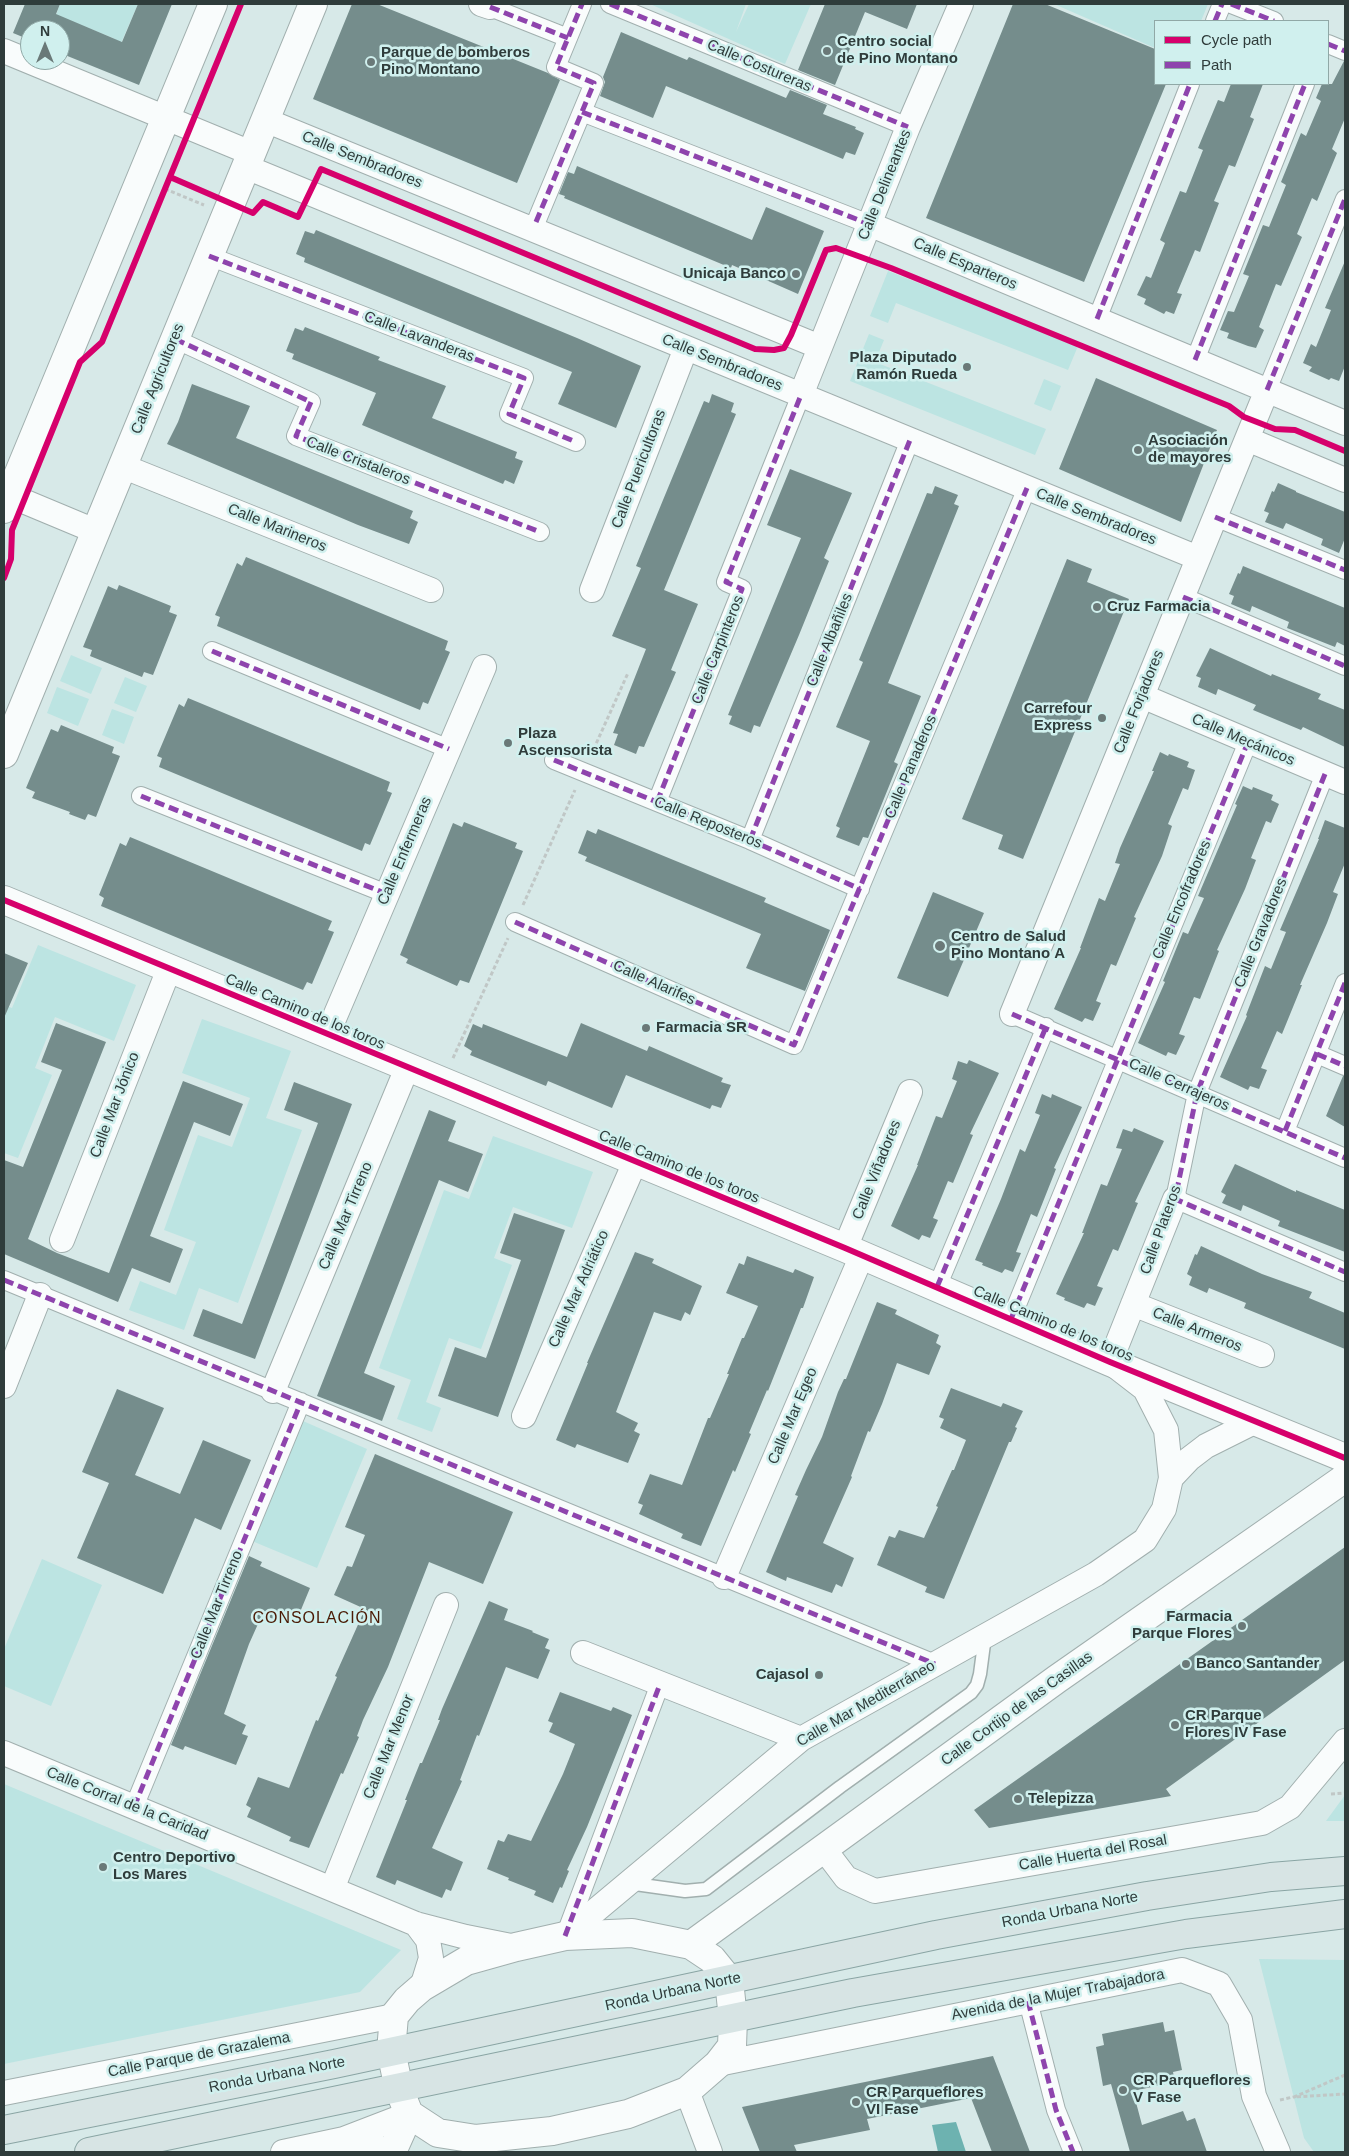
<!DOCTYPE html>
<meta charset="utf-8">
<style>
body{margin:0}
#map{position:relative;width:1349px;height:2156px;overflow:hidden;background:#d7e9e8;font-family:Helvetica,sans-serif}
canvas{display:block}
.frame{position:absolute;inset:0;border:5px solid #2f3c3b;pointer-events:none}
.legend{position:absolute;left:1154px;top:20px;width:175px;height:65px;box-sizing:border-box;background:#d0f0ee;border:1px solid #90a8a6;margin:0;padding:6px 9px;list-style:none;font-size:15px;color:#2f3c3b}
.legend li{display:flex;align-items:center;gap:10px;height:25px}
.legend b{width:25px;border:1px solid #90a8a6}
.north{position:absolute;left:20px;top:20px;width:50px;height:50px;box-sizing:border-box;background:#d0f0ee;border:1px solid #90a8a6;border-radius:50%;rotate:0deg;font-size:14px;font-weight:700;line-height:20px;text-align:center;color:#2f3c3b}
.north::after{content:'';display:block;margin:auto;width:18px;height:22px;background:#6a7978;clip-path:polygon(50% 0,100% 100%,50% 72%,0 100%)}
</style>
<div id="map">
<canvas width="1349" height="2156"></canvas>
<div class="frame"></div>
<ul class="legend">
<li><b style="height:6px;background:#d6006c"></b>Cycle path</li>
<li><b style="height:6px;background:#8e44ad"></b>Path</li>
</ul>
<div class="north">N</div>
</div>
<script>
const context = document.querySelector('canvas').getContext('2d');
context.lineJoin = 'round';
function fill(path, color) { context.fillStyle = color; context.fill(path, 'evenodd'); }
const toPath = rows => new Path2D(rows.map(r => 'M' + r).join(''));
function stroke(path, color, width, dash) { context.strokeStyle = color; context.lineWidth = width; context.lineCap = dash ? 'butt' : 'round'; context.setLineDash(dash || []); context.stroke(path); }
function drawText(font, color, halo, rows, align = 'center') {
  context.font = font + ' Helvetica,sans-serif'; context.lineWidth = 5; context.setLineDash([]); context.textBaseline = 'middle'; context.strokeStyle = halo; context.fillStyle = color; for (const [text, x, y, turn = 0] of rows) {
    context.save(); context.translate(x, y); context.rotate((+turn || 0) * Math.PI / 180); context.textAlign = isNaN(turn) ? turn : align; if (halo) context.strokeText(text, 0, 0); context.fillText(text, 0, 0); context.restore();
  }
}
const green = toPath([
 [60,4,138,4,121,43,113,38,56,15],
 [650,4,746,4,736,32,749,4,811,4,785,64],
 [1054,4,1208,4,1201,21,1155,21,1155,48],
 [888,271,1078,346,1068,370,896,303,888,323,870,316],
 [869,334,884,340,875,362,1046,429,1035,455,850,381],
 [1044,379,1061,386,1051,411,1034,404],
 [71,655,102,668,91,694,60,681],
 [125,677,147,686,136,712,114,703],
 [57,687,89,699,78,726,47,713],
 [112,709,134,717,124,744,102,735],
 [38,945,136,985,114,1041,55,1017,35,1068,52,1075,18,1158,4,1153,4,1005,12,1008],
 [202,1019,291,1051,266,1118,302,1130,238,1303,199,1288,184,1330,129,1310,140,1281,176,1295,196,1242,164,1230,198,1135,232,1147,250,1098,182,1073],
 [493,1136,593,1172,572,1228,513,1207,494,1258,512,1265,481,1349,449,1338,426,1402,441,1408,432,1432,397,1419,411,1380,379,1368,444,1190,469,1199],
 [303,1421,367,1449,317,1568,252,1541],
 [42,1559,102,1585,51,1706,4,1686,4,1649],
 [4,1784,401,1950,360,1992,4,2064],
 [1345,1795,1345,1821,1326,1821],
 [1259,1959,1345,1960,1345,2152,1314,2152,1304,2138]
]);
const water = toPath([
 [956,2122,966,2152,938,2152,932,2125]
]);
const building = toPath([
 [25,4,60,4,56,14,122,42,138,4,172,4,139,85,60,53,60,30,30,30,30,40,13,33],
 [352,4,377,4,548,73,560,80,517,183,313,99],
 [825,4,917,4,907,29,865,12,835,85,798,70],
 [1013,4,1045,4,1155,49,1155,84,1166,84,1084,282,926,218],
 [621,32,687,60,689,57,786,98,790,90,827,105,823,114,856,127,855,129,864,133,855,155,846,152,843,159,666,86,653,118,600,96,605,82,603,77],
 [1344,61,1345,118,1332,149,1337,153,1317,201,1312,198,1297,234,1302,237,1281,286,1276,284,1259,327,1264,330,1256,348,1248,346,1227,338,1229,333,1220,330,1228,311,1234,312,1249,276,1243,274,1263,225,1269,227,1286,185,1281,182,1301,133,1306,136,1321,101,1316,98,1322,84,1332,84],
 [1231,84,1263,84,1250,117,1254,119,1235,167,1229,165,1214,201,1219,203,1200,252,1195,250,1177,293,1182,294,1174,314,1166,311,1164,314,1144,304,1146,299,1137,295,1146,276,1151,278,1165,243,1160,240,1180,191,1186,193,1203,150,1198,148,1218,100,1224,102],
 [577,166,752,240,766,207,824,231,798,294,732,265,731,268,564,198,565,196,559,194,568,172,574,174],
 [316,230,577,338,641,366,616,428,558,404,572,372,304,262,305,258,296,254,305,231,314,234],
 [1345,261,1345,366,1339,381,1331,378,1329,380,1309,371,1312,367,1303,363,1311,344,1316,347,1331,310,1325,308],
 [305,327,380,357,378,360,446,386,432,418,517,452,515,458,523,461,514,484,505,480,503,484,362,425,376,393,292,359,294,354,286,351,295,328,303,331],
 [1096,378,1217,430,1181,522,1059,469],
 [192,384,250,406,236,438,413,511,410,518,418,522,409,544,358,525,167,444,178,422],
 [712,394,734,403,731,412,736,414,664,590,698,604,671,670,676,672,644,747,639,746,636,754,614,745,618,734,613,733,646,649,612,636,641,568,636,566,663,500,704,401,709,403],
 [790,469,852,493,824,558,829,561,799,635,760,727,754,725,751,733,729,724,732,716,728,715,801,538,767,525],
 [1278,483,1296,491,1296,492,1345,512,1345,538,1339,553,1321,545,1323,539,1286,523,1283,529,1265,522,1269,513,1264,511,1272,491,1274,492],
 [935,486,958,495,954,504,959,506,888,683,921,696,894,762,898,764,868,838,863,837,859,846,836,837,840,828,836,826,870,741,836,727,863,662,859,660,927,493,932,494],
 [246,557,448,641,445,650,450,652,428,704,423,702,420,710,217,626,220,617,215,615,237,563,242,566],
 [1067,559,1092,569,1087,582,1129,599,1023,859,998,849,1003,835,962,819],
 [1243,566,1345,608,1345,646,1337,642,1335,647,1287,628,1289,622,1252,606,1250,612,1231,604,1234,596,1229,594,1238,573,1240,574],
 [119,585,171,606,169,612,177,615,153,675,144,672,142,677,90,656,92,650,83,647,108,586,117,590],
 [1210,648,1271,676,1272,674,1321,694,1318,699,1345,710,1345,747,1303,727,1301,730,1253,710,1256,705,1218,689,1216,695,1198,687,1201,678,1196,676],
 [188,698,390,782,387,791,392,793,370,845,365,843,362,851,159,767,162,758,157,756,179,704,184,707],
 [61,725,114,747,112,753,120,756,96,817,88,814,85,820,69,814,70,812,32,798,35,792,26,788,51,729,58,732],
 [1160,752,1168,756,1169,754,1189,762,1187,767,1195,770,1188,790,1183,788,1168,824,1172,826,1162,856,1134,917,1136,918,1116,966,1111,964,1096,1001,1101,1003,1093,1021,1085,1018,1082,1022,1054,1009,1081,948,1080,948,1099,898,1105,901,1120,864,1115,863,1120,848,1154,771,1152,771],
 [1243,786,1252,790,1253,787,1273,795,1271,800,1279,804,1271,823,1266,821,1251,858,1256,860,1245,889,1217,950,1219,951,1200,999,1194,997,1179,1034,1185,1036,1176,1055,1168,1052,1166,1056,1138,1043,1165,982,1163,981,1183,932,1188,934,1204,898,1198,896,1237,805,1235,804],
 [1325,820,1345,828,1345,863,1333,892,1338,894,1327,923,1300,985,1302,985,1282,1034,1277,1031,1261,1068,1267,1070,1259,1089,1250,1086,1248,1090,1220,1077,1247,1016,1246,1015,1265,966,1271,969,1286,932,1280,930,1319,839,1318,839],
 [464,822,517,843,515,848,523,851,469,983,460,980,457,986,406,963,408,959,400,955,453,823,462,827],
 [598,829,766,898,764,902,830,930,805,991,746,968,761,934,585,861,587,857,578,853,587,830,596,834],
 [130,837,332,921,328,930,334,932,312,984,307,982,303,990,101,906,104,898,99,895,120,843,126,846],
 [933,892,984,913,948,997,897,978],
 [4,953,28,963,4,1018],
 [56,1023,106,1042,28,1239,57,1253,109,1273,183,1081,243,1104,230,1136,194,1122,150,1236,183,1249,170,1283,132,1268,118,1302,4,1254,4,1160,23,1167,62,1070,41,1062],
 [581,1023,647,1051,649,1046,723,1078,721,1082,731,1085,721,1108,712,1105,710,1109,626,1075,612,1108,548,1081,546,1086,470,1055,472,1051,464,1046,473,1024,482,1028,483,1024,567,1057],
 [969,1060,999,1073,970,1134,973,1135,953,1183,948,1181,933,1218,938,1220,930,1238,922,1235,919,1240,891,1226,918,1165,917,1165,936,1116,942,1118,957,1081,952,1079,958,1061,967,1064],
 [1343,1076,1345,1076,1345,1127,1326,1116],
 [294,1082,352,1104,255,1359,193,1336,203,1309,242,1324,318,1123,284,1110],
 [1042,1094,1051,1098,1052,1094,1082,1107,1054,1168,1056,1169,1037,1217,1031,1214,1016,1252,1021,1253,1013,1272,1005,1269,1002,1273,982,1265,983,1263,975,1260,1001,1199,1020,1149,1025,1152,1040,1115,1035,1113],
 [429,1110,456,1121,448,1141,483,1154,468,1192,439,1180,364,1373,395,1386,382,1421,317,1396],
 [1134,1128,1164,1141,1135,1202,1138,1203,1118,1251,1113,1249,1097,1286,1103,1288,1095,1306,1087,1303,1084,1308,1064,1300,1065,1298,1056,1294,1084,1233,1082,1233,1101,1184,1107,1186,1122,1149,1116,1148,1123,1129,1132,1132],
 [1235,1164,1296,1192,1296,1190,1345,1210,1345,1252,1278,1226,1280,1221,1243,1205,1241,1211,1222,1203,1226,1195,1221,1192],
 [514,1213,565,1230,498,1417,438,1396,455,1347,486,1358,521,1260,500,1253],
 [1201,1246,1262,1274,1312,1292,1309,1298,1345,1313,1345,1349,1244,1308,1246,1303,1209,1288,1207,1293,1189,1285,1192,1277,1187,1274,1195,1254,1197,1255],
 [635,1252,654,1259,652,1263,702,1286,690,1315,685,1312,681,1321,654,1312,616,1412,638,1423,634,1431,640,1434,628,1463,577,1444,575,1448,556,1440,588,1363,587,1363],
 [747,1256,793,1273,795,1269,814,1277,803,1308,801,1308,768,1391,767,1390,749,1433,751,1434,735,1472,733,1470,701,1546,681,1538,683,1534,639,1514,643,1505,638,1503,650,1474,682,1485,708,1418,710,1418,729,1374,727,1374,742,1338,744,1338,758,1306,726,1293,739,1263,744,1265],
 [877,1302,897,1310,895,1314,939,1335,936,1343,941,1346,929,1375,897,1363,882,1404,870,1432,868,1431,851,1476,852,1477,823,1543,854,1558,842,1587,836,1584,832,1593,787,1577,786,1581,766,1572,798,1496,795,1495,806,1470,822,1437,838,1392,844,1379,846,1379],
 [951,1388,1001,1407,1003,1403,1023,1411,1015,1427,1017,1428,1011,1442,1009,1442,944,1599,925,1592,927,1587,877,1565,889,1536,895,1538,899,1530,924,1538,938,1507,936,1506,952,1470,954,1470,966,1440,940,1428,944,1419,939,1417],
 [117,1389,164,1408,135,1475,180,1494,203,1440,251,1460,221,1530,195,1518,163,1594,77,1558,109,1483,82,1472],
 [375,1454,513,1512,483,1584,429,1562,388,1667,363,1720,357,1736,359,1737,343,1774,341,1773,309,1848,289,1841,291,1837,247,1817,251,1808,246,1805,258,1777,289,1788,316,1720,318,1721,337,1677,335,1676,365,1609,334,1595,347,1566,352,1567,365,1535,345,1527],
 [1345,1547,1345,1660,1166,1789,1171,1796,989,1828,974,1810],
 [249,1556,262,1562,260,1566,310,1588,298,1617,293,1615,289,1624,262,1615,249,1644,224,1714,246,1725,242,1734,248,1736,236,1765,185,1746,183,1750,171,1745],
 [489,1601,508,1609,504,1620,533,1631,532,1632,549,1639,545,1648,550,1650,538,1679,506,1667,479,1736,477,1735,460,1780,462,1781,432,1848,463,1862,451,1891,446,1889,442,1898,397,1880,395,1885,376,1877,407,1800,405,1800,420,1763,422,1763,440,1720,438,1720,442,1709],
 [560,1692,611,1711,613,1707,632,1715,587,1827,567,1870,569,1871,562,1888,560,1887,553,1903,534,1895,536,1891,508,1880,509,1878,487,1869,498,1840,504,1842,508,1834,531,1841,563,1774,575,1744,549,1732,553,1723,548,1721],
 [1163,2022,1165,2032,1174,2030,1182,2070,1173,2072,1175,2082,1133,2091,1142,2125,1183,2111,1187,2121,1195,2118,1207,2152,1130,2152,1111,2084,1103,2086,1096,2047,1104,2045,1102,2034],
 [993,2056,1030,2152,992,2152,971,2098,867,2119,870,2130,794,2145,797,2152,760,2152,742,2107]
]);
const path = toPath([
 [165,189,204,205],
 [591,755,628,673],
 [523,905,575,790],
 [453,1058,508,938],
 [1331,1794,1345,1793],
 [1345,2075,1294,2097,1345,2094],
 [1280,2100,1293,2097]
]);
const service = toPath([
 [628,1883,685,1891,706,1889,840,1787,971,1693,977,1685,980,1674,985,1636]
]);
const pedestrian = toPath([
 [610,4,908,127],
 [1231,4,1274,21],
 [490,7,568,38],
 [1215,21,1222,4],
 [1328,44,1345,51],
 [582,112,869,224],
 [536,222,594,83,556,67,582,4],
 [209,256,524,378,509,414,576,442],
 [1097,319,1190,84],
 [175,339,311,402,296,436,540,532],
 [1195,360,1305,84],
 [1267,390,1345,199],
 [1215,517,1345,570],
 [1183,597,1345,666],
 [212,651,449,749],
 [554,760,750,840,860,889],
 [1325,774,1197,1093,1175,1199,1345,1272],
 [141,796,387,894],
 [657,802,742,589,726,582,801,395],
 [750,840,910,440],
 [515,922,794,1045,1027,488],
 [1012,1014,1345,1158],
 [1317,1054,1345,1066],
 [1285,1131,1345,983],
 [4,1280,935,1664],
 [937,1287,1046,1027],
 [1011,1319,1248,742],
 [134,1807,301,1402],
 [565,1936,660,1684],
 [1028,2001,1056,2110,1073,2152]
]);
const minor = toPath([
 [481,4,490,7],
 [4,51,251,153],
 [265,120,820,347],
 [246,167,1198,558],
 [869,224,1345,423],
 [801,395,908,127,961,4],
 [1247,439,1345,480],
 [122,466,431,590],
 [4,493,95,531],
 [592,590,686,348],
 [1142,696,1345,782],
 [1012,1014,1267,390],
 [327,1035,484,667],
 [62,1240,169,969],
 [845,1248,910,1092],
 [1133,1304,1262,1355],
 [4,1386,40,1295],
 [273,1391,407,1068],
 [524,1416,635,1162],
 [1171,1478,1189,1459,1206,1446,1254,1422],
 [724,1577,862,1255],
 [583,1653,801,1739],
 [4,1753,416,1924,466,1937,516,1947],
 [824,1849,846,1878,875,1891,1262,1823,1290,1807,1345,1741],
 [332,1889,446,1605],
 [416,1924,428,1940,431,1958,422,1987],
 [565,1936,801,1739,1096,1574,1145,1540,1164,1509,1171,1478,1166,1430,1145,1389,1110,1362,1175,1199],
 [718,2064,1182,1970,1219,1984,1240,2020,1254,2096,1278,2152],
 [687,2091,710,2152],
 [4,2093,394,2016],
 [344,2139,372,2142,381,2152],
 [283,2152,344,2139,409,2114]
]);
const tertiary = toPath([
 [4,509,213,4],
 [4,754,313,4],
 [4,900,845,1248,1110,1362,1345,1458],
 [632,1933,691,1945,712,1959,729,1980,733,2019,732,2046,718,2064,687,2091,628,2114,552,2131,476,2139,438,2133,409,2114,399,2089,391,2051,394,2016,407,2000,422,1987,466,1961,516,1947,565,1936,632,1933],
 [691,1945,1057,1679,1345,1478],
 [392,2152,409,2114]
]);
const primary = toPath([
 [4,2130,334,2064,936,1935,1147,1896,1271,1877,1345,1871],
 [89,2152,853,1993,1186,1934,1345,1914]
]);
const quiet = toPath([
 [610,4,908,127],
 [1231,4,1274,21],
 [490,7,568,38],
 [1215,21,1222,4],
 [1328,44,1345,51],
 [582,112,869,224],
 [536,222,594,83,556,67,582,4],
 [209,256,524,378,509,414,576,442],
 [1097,319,1190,84],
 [175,339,311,402,296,436,540,532],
 [1195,360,1305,84],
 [1267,390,1345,199],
 [1215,517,1345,570],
 [1183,597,1345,666],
 [212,651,449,749],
 [554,760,750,840,860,889],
 [1325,774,1197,1093,1175,1199,1345,1272],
 [141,796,387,894],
 [657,802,742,589,726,582,801,395],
 [750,840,910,440],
 [515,922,794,1045,1027,488],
 [1012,1014,1345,1158],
 [1317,1054,1345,1066],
 [1285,1131,1345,983],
 [4,1280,935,1664],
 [937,1287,1046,1027],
 [1011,1319,1248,742],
 [134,1807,301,1402],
 [565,1936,660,1684],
 [1028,2001,1056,2110,1073,2152]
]);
const cycleway = toPath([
 [170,177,253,213,263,202,298,217,321,169,755,349,774,350,784,348,791,335,826,250,836,248,891,268,1229,406,1244,417,1275,429,1295,430,1345,451],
 [4,578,11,559,12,530,80,362,102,342,241,4],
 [4,900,845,1248,1110,1362,1345,1458]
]);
const markers = [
 [827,51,5,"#6a7978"],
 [371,62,5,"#6a7978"],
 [796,274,5,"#6a7978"],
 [967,367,5,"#6a7978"],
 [1138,450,5,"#6a7978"],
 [1097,607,5,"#6a7978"],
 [1102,718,5,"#6a7978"],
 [508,743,5,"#6a7978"],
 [940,946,6,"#6a7978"],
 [646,1028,5,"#6a7978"],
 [1242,1626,5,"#6a7978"],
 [1186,1664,5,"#6a7978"],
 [819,1675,5,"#6a7978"],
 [1175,1725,5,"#6a7978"],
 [1018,1799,5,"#6a7978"],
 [103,1867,5,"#6a7978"],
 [1123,2090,5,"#6a7978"],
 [856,2102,5,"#6a7978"]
];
const poiNames = [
 ["Centro social",837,42],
 ["de Pino Montano",837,59],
 ["Parque de bomberos",381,53],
 ["Pino Montano",381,70],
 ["Unicaja Banco",786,274,"right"],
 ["Plaza Diputado",957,358,"right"],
 ["Ramón Rueda",957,375,"right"],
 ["Asociación",1148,441],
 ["de mayores",1148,458],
 ["Cruz Farmacia",1107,607],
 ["Carrefour",1092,709,"right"],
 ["Express",1092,726,"right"],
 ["Plaza",518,734],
 ["Ascensorista",518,751],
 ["Centro de Salud",951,937],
 ["Pino Montano A",951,954],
 ["Farmacia SR",656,1028],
 ["Farmacia",1232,1617,"right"],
 ["Parque Flores",1232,1634,"right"],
 ["Banco Santander",1196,1664],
 ["Cajasol",809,1675,"right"],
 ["CR Parque",1185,1716],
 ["Flores IV Fase",1185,1733],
 ["Telepizza",1028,1799],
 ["Centro Deportivo",113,1858],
 ["Los Mares",113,1875],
 ["CR Parqueflores",1133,2081],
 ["V Fase",1133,2098],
 ["CR Parqueflores",866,2093],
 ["VI Fase",866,2110]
];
const streetNames = [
 ["Calle Costureras",759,66,23],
 ["Calle Sembradores",362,160,22],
 ["Calle Delineantes",885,185,-68],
 ["Calle Esparteros",965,264,23],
 ["Calle Lavanderas",419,337,21],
 ["Calle Sembradores",722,363,22],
 ["Calle Agricultores",158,379,-68],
 ["Calle Cristaleros",358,461,21],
 ["Calle Puericultoras",639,469,-69],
 ["Calle Sembradores",1096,517,22],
 ["Calle Marineros",277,528,22],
 ["Calle Albañiles",830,640,-68],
 ["Calle Carpinteros",718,650,-68],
 ["Calle Forjadores",1139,702,-68],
 ["Calle Mecánicos",1243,740,23],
 ["Calle Panaderos",911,767,-67],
 ["Calle Reposteros",708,823,22],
 ["Calle Enfermeras",405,851,-67],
 ["Calle Encofradores",1182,900,-67],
 ["Calle Gravadores",1261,933,-68],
 ["Calle Alarifes",654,983,24],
 ["Calle Camino de los toros",305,1012,23],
 ["Calle Cerrajeros",1179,1085,24],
 ["Calle Mar Jónico",115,1105,-69],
 ["Calle Camino de los toros",679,1167,22],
 ["Calle Viñadores",877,1170,-68],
 ["Calle Mar Tirreno",346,1216,-67],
 ["Calle Plateros",1161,1230,-70],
 ["Calle Mar Adriático",579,1289,-66],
 ["Calle Camino de los toros",1053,1324,23],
 ["Calle Armeros",1197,1330,22],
 ["Calle Mar Egeo",793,1416,-67],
 ["Calle Mar Tirreno",217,1605,-68],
 ["Calle Mar Mediterráneo",866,1704,-30],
 ["Calle Cortijo de las Casillas",1017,1709,-36],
 ["Calle Mar Menor",389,1747,-68],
 ["Calle Corral de la Caridad",127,1804,22],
 ["Calle Huerta del Rosal",1093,1853,-10],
 ["Ronda Urbana Norte",1070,1910,-11],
 ["Ronda Urbana Norte",673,1992,-12],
 ["Avenida de la Mujer Trabajadora",1058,1995,-11],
 ["Calle Parque de Grazalema",199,2055,-11],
 ["Ronda Urbana Norte",277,2075,-11]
];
const neighbourhoodNames = [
 ["CONSOLACIÓN",317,1619]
];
fill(green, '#bce4e2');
fill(water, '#6db2b0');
fill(building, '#758d8c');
stroke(service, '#a1afae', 15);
stroke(pedestrian, '#a1afae', 20);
stroke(minor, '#a1afae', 26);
stroke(tertiary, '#a1afae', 30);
stroke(primary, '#8aa5a4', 30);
stroke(path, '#c0c7c6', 3, [4, 2.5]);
stroke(service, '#f9fcfc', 12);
stroke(pedestrian, '#f9fcfc', 18);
stroke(minor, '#f9fcfc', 24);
stroke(tertiary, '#f9fcfc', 28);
stroke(primary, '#d7e4e4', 28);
stroke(quiet, '#8e44ad', 5, [10, 5]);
stroke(cycleway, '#d6006c', 6);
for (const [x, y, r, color] of markers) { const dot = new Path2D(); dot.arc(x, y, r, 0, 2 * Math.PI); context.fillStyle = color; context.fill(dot); stroke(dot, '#d0f0ee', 2); }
drawText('bold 15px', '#2f3c3b', '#d0f0ee', poiNames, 'left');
drawText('15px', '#2f3c3b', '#d0f0ee', streetNames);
context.letterSpacing = '1px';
drawText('16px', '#4b1a05', '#d0f0ee', neighbourhoodNames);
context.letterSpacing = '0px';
</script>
